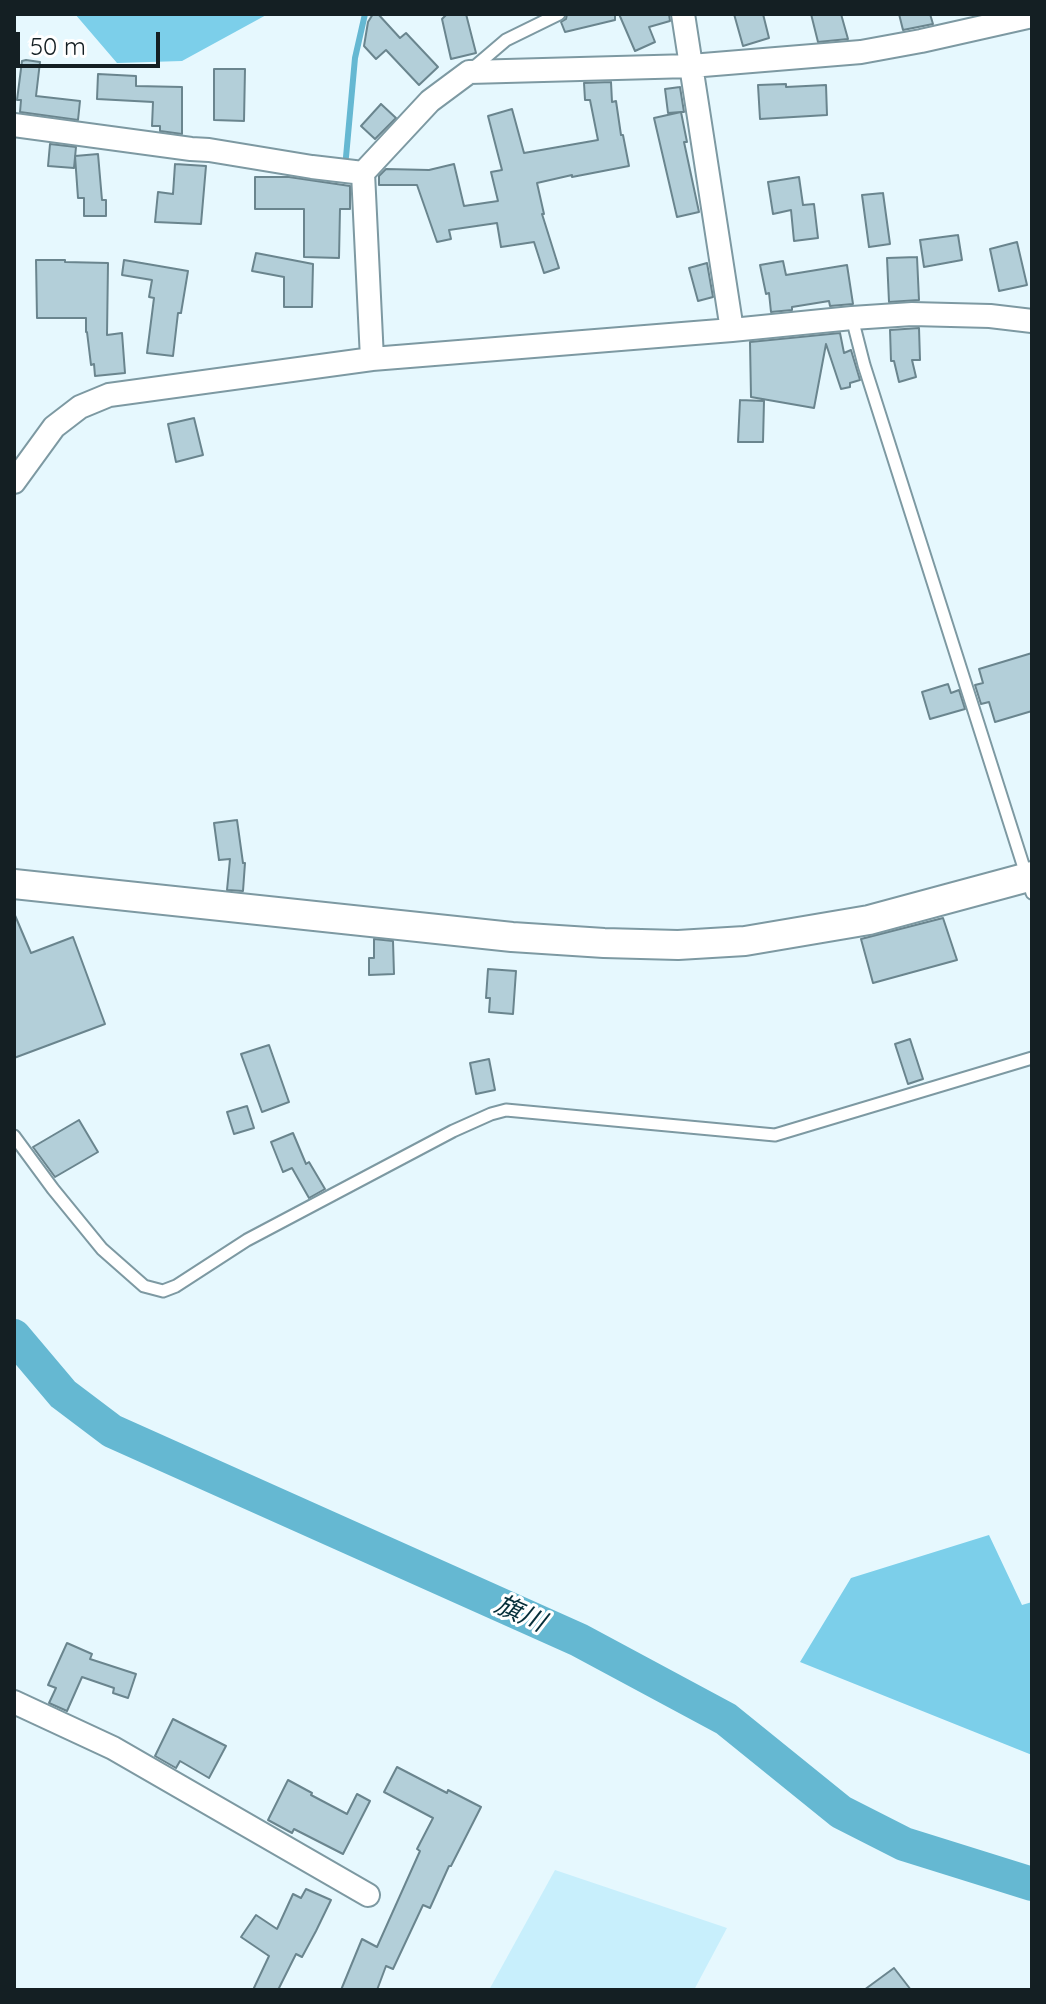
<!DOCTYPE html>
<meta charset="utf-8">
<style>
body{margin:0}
#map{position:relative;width:1046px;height:2004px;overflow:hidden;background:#e6f8fe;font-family:Quicksand,sans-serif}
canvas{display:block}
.frame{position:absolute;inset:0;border:16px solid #141f23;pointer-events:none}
.scale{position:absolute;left:16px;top:32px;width:144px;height:36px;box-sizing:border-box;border:4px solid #141f23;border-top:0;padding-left:10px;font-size:24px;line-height:28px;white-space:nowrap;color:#141f23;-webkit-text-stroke:6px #fff;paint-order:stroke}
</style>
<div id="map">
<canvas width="1046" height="2004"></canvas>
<div class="frame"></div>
<div class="scale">50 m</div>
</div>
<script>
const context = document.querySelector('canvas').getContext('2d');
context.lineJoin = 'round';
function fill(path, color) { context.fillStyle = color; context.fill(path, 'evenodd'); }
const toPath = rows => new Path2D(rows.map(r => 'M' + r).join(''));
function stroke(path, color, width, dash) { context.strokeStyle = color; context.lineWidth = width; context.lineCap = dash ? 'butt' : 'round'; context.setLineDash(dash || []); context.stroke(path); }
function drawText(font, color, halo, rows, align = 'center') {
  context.font = font + ' Quicksand,"Noto Sans JP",sans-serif'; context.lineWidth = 6; context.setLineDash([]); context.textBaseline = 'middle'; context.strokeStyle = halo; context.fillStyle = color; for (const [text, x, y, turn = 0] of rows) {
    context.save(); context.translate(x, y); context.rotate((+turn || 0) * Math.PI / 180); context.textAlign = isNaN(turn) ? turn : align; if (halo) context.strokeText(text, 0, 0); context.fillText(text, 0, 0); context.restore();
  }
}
const built = toPath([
 [555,1870,727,1928,694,1990,489,1990]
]);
const forest = toPath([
 [75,14,268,14,182,61,117,63],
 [989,1535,1022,1605,1032,1602,1032,1755,800,1662,851,1578]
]);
const stream = toPath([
 [346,157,355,58,365,14]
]);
const river = toPath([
 [14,1336,63,1394,112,1431,579,1640,726,1719,841,1812,904,1844,1032,1884]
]);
const building = toPath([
 [373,14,378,14,400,38,406,33,438,67,419,85,386,50,376,59,364,46,368,22,373,14],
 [447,14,466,14,476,53,451,59,442,19,447,14],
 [567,14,615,14,615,20,565,32,561,22,566,19,567,14],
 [619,14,669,14,670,21,649,27,655,42,635,51,619,14],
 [734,14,763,14,769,38,743,46,734,14],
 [811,14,841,14,848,39,818,42,811,14],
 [899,14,930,14,933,24,903,30,899,14],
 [26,60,40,62,36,96,80,101,78,120,20,112,21,100,17,100,22,61,26,60],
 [214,69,245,69,244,121,214,120,214,69],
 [98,74,136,76,136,86,182,87,182,134,160,131,160,126,152,126,153,102,97,99,98,74],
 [611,82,612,102,616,101,621,135,623,135,629,166,572,177,572,175,537,183,544,214,542,214,559,268,544,273,534,242,501,247,497,223,449,230,451,239,437,242,417,185,379,185,379,176,386,169,429,170,454,164,464,206,498,201,491,172,502,170,488,116,512,109,524,153,598,140,590,100,585,100,584,83,611,82],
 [786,84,786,87,826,85,827,115,760,119,758,85,786,84],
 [680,87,684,112,681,112,687,142,684,142,699,212,677,217,654,118,681,112,668,113,665,89,680,87],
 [381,104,396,118,375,139,361,126,381,104],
 [50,144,76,147,74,168,48,166,50,144],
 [98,154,102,200,106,200,106,216,84,216,84,198,78,198,75,156,98,154],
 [175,164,206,166,201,224,155,222,158,192,173,194,175,164],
 [255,177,289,177,350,186,350,209,340,209,339,258,304,257,304,209,255,209,255,177],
 [799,177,803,205,814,204,818,238,794,241,791,210,773,214,768,182,799,177],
 [883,193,890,244,869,247,862,195,883,193],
 [958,235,962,260,924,267,920,240,958,235],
 [1017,242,1027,285,999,291,990,249,1017,242],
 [256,253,313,264,312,307,284,307,284,277,252,271,256,253],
 [917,257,919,300,889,302,887,258,917,257],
 [36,260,65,260,65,262,108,263,107,335,122,333,125,373,95,376,94,364,91,365,87,332,86,332,86,318,37,318,36,260],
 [124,260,188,271,181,313,178,313,173,356,147,353,154,298,149,297,152,280,122,275,124,260],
 [783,261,786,275,847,265,853,304,830,306,829,301,792,307,792,310,771,312,769,293,766,294,760,265,783,261],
 [707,263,713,297,698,301,689,268,707,263],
 [919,328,920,360,912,360,916,377,899,382,894,361,891,361,890,330,919,328],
 [840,333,844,353,851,350,860,380,850,383,850,387,841,389,826,344,814,408,751,397,750,342,840,333],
 [740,400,764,401,763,442,738,442,740,400],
 [194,418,203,455,176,462,168,424,194,418],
 [1032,653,1032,711,995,722,989,702,981,704,975,685,983,683,979,669,1032,653],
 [948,684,951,693,959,690,965,709,930,719,922,692,948,684],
 [237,820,243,863,245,863,243,891,227,890,230,859,219,860,214,823,237,820],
 [14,913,31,953,73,937,105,1024,14,1058,14,913],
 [943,918,957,960,873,983,861,939,943,918],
 [374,939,393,941,394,974,369,975,369,958,374,958,374,939],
 [488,969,516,971,513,1014,489,1012,490,998,486,998,488,969],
 [910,1039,923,1079,908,1084,895,1044,910,1039],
 [269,1045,289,1102,262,1112,241,1054,269,1045],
 [489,1059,495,1090,476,1094,470,1063,489,1059],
 [247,1106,254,1128,234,1134,227,1112,247,1106],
 [79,1120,98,1152,55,1177,33,1147,79,1120],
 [293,1133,306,1164,309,1162,325,1189,309,1198,292,1168,283,1172,271,1142,293,1133],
 [67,1643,92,1654,90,1659,136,1674,128,1698,113,1693,114,1688,82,1677,67,1711,49,1703,56,1688,48,1685,67,1643],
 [173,1719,226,1746,209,1778,180,1761,176,1768,155,1756,173,1719],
 [397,1767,447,1793,448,1790,481,1807,451,1866,449,1866,430,1908,423,1905,393,1969,386,1966,377,1990,341,1990,362,1939,377,1947,420,1851,417,1849,433,1818,384,1792,397,1767],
 [288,1780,312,1793,311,1795,347,1814,357,1794,370,1801,343,1854,294,1829,292,1833,268,1820,288,1780],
 [306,1889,331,1900,316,1931,302,1957,296,1954,278,1990,253,1990,269,1956,241,1937,256,1915,277,1929,293,1894,301,1898,306,1889],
 [894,1968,911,1990,864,1990,894,1968]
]);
const service = toPath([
 [472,69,506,40,559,14],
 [852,318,864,365,1032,893],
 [14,1136,53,1189,102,1249,144,1286,163,1291,176,1286,247,1240,453,1131,491,1114,506,1110,775,1135,1032,1058]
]);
const minor = toPath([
 [683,14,732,330],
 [14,125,191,149,209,150,312,167,363,173,430,101,469,72,691,66,861,52,921,41,1032,16],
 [363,173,372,359],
 [14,482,54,427,80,407,109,395,372,359,732,330,852,318,912,314,990,316,1032,321],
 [14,1702,113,1748,368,1895]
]);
const tertiary = toPath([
 [14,884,512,937,604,943,678,945,745,941,869,920,1032,876]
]);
const waterNames = [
 ["旗川",520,1614,24]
];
fill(built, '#c8effc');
fill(forest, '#7ccfea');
stroke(stream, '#65b8d2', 6);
stroke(river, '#65b8d2', 34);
fill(building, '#b3cfd9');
stroke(building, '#6a858e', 2);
stroke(service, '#7d99a2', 15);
stroke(minor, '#7d99a2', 26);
stroke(tertiary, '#7d99a2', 32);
stroke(service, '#fff', 11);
stroke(minor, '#fff', 22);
stroke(tertiary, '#fff', 28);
drawText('italic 26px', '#062f3a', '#fff', waterNames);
</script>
